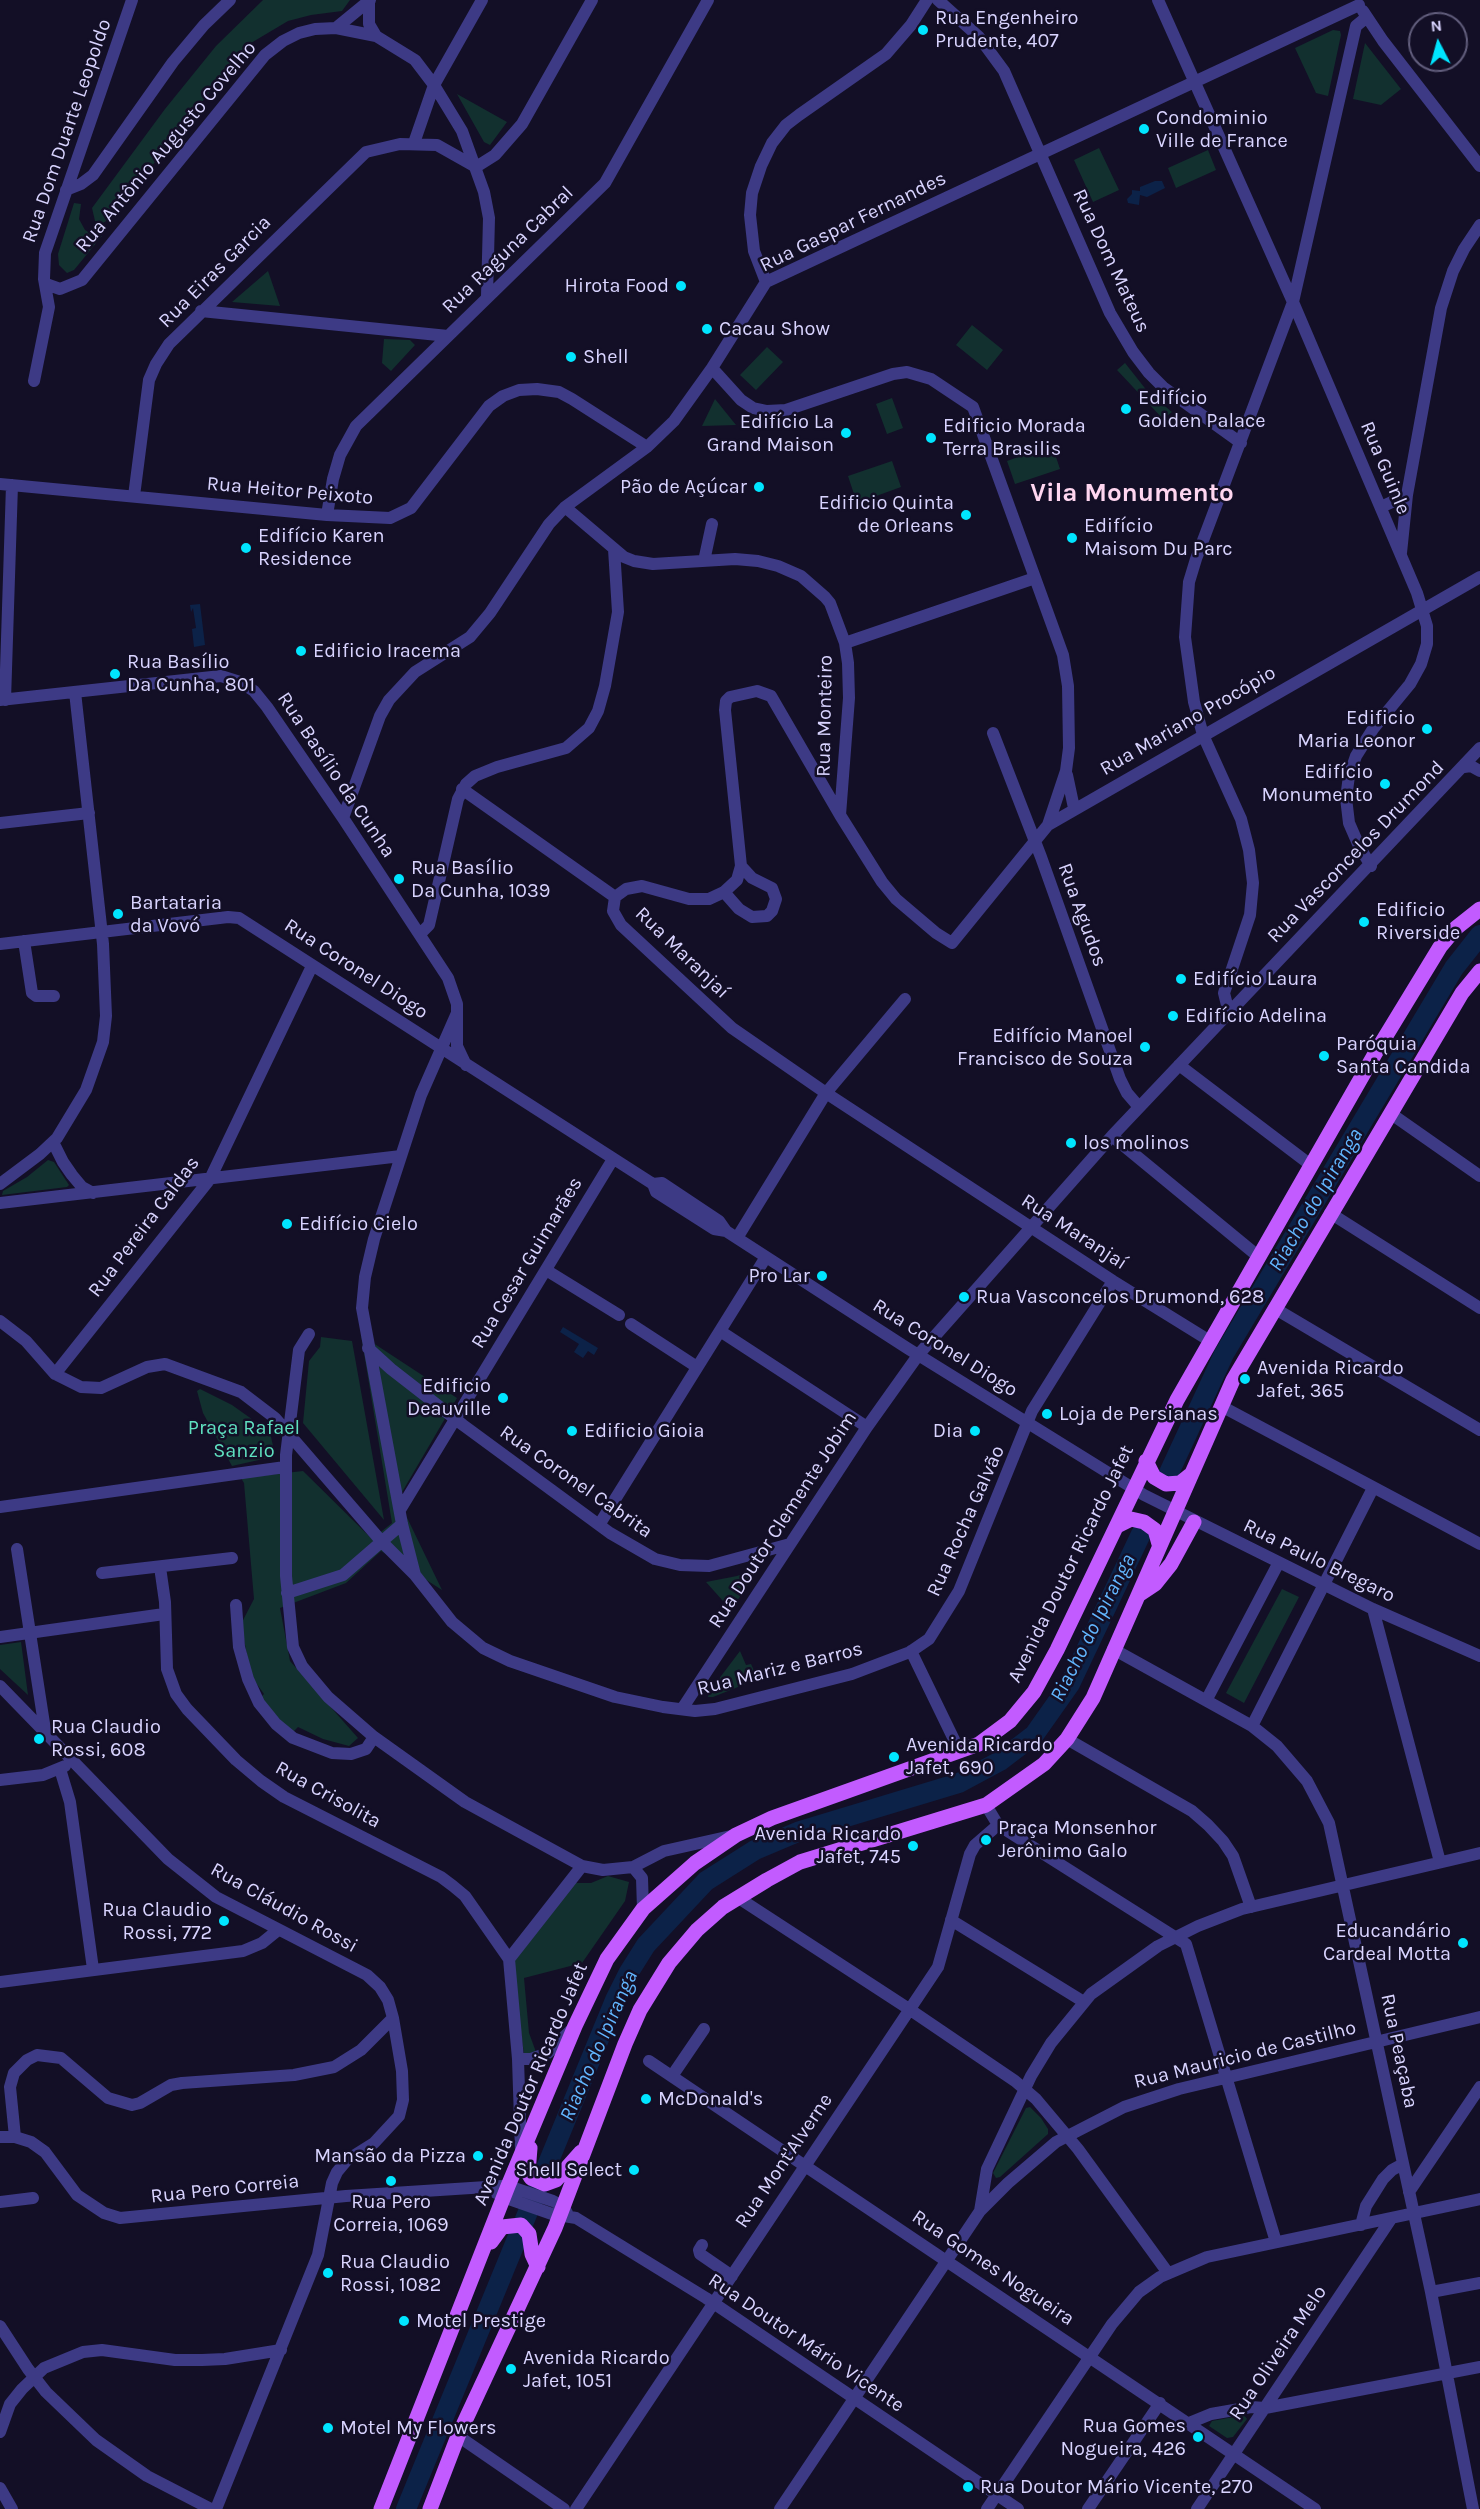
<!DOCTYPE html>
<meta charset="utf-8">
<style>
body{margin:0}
#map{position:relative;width:1480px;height:2509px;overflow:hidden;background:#130f26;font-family:Karla,sans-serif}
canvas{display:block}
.north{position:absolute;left:1408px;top:12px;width:60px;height:60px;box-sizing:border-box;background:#130f26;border:2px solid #625e7d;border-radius:50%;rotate:354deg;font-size:16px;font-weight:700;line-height:24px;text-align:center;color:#d9d4ff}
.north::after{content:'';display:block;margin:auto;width:21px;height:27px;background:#00e5ff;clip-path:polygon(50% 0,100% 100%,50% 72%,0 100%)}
</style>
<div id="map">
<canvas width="1480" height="2509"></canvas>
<div class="north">N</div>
</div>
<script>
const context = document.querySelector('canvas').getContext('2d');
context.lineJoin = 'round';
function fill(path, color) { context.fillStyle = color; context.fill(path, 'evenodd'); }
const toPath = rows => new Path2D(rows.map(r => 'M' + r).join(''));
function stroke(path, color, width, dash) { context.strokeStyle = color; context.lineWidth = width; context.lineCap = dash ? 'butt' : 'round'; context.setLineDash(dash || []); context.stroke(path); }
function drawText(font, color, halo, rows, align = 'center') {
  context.font = font + ' Karla,sans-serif'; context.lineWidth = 5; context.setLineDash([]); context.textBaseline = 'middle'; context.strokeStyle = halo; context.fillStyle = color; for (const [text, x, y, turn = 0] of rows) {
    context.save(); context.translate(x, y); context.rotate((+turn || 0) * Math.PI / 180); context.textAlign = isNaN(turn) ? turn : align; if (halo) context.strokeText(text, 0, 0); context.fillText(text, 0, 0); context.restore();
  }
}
const green = toPath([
 [263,0,350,0,342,11,311,15,288,21,251,43,223,75,112,217,103,223,95,221,92,208,165,109,216,46],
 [1333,30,1340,31,1341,35,1328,96,1316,93,1295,48],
 [1365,43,1401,89,1381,105,1353,99],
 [457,94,507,122,490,145,484,142],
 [1099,148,1119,190,1093,202,1074,160],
 [1208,150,1216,170,1176,188,1168,168],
 [74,203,81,204,79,219,85,230,92,234,102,236,74,270,67,273,59,265,58,254],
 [268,271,280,306,232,302],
 [972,325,1003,350,987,370,956,345],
 [384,339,410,340,415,345,391,371,382,363],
 [767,347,783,362,756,390,740,375],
 [1125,363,1148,392,1172,412,1163,419,1117,370],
 [892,398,903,428,887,434,876,404],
 [715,399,736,425,702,426],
 [1052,445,1060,469,1015,484,1007,461],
 [892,461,901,487,857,503,848,476],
 [48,1160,54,1162,69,1185,67,1187,2,1195,3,1191,27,1177],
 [361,1335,457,1398,398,1499,442,1590,381,1551,346,1583,280,1608,290,1661,358,1738,349,1746,323,1739,298,1727,292,1733,260,1698,264,1694,251,1676,241,1624,254,1599,244,1483,241,1478,303,1471,372,1539,392,1523],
 [321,1337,352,1341,384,1520,303,1423,309,1361,320,1347],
 [200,1389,232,1405,270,1432,273,1446,272,1457,232,1466,203,1413,197,1391],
 [759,1568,731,1610,706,1582,737,1576],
 [1282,1589,1299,1597,1244,1703,1226,1693],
 [21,1642,28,1695,0,1669,0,1645],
 [740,1651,746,1665,751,1664,758,1679,713,1697,708,1697,709,1692],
 [608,1876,629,1882,625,1901,582,1963,524,1978,529,2033,536,2052,524,2054,511,1960,575,1883,591,1883],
 [1030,2107,1041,2118,1048,2129,1048,2134,1000,2177,996,2178,993,2173,1026,2108],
 [1244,2415,1247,2419,1233,2437,1227,2438,1209,2426,1212,2421]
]);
const water = toPath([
 [1155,181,1162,181,1165,188,1147,197,1140,195,1139,205,1128,203,1127,199,1132,194,1132,190,1140,191,1140,187],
 [200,604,205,645,194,647,192,629,196,628,193,608,191,612,190,605],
 [563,1327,598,1348,594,1355,588,1351,583,1358,574,1352,579,1344,560,1332]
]);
const river = toPath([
 [1168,1475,1224,1354,1454,968,1480,935],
 [406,2509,615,2000,629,1972,646,1945,706,1881,755,1850,800,1831,959,1783,1000,1761,1034,1735,1070,1684,1141,1534]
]);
const minor = toPath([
 [938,0,979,37,1004,71,1110,313,1133,352,1149,373,1163,387,1241,443],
 [1158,0,1293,302,1417,593,1427,626,1427,644,1421,664,1410,684,1373,729,1356,756,1349,776,1346,798,1349,823,1359,846,1371,866],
 [369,2,369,24,376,36],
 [1363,11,1383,41,1480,166],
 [336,28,370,0],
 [414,143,434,85,482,0],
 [66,190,81,184,93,175,173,62,204,25,230,0],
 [766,282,754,251,750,215,752,193,761,166,772,143,786,125,799,115,886,54,911,25,927,0],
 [46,284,60,289,82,280,265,55,283,41,299,33,315,29,336,28,376,36,415,60,434,85,462,131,484,192,489,218,487,296],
 [201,311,448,336],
 [712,368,741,400,753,408,767,411,786,410,893,374,907,372,931,379,973,407,1063,655,1068,686,1069,748,1066,771,1048,825],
 [34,381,49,307,44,279,45,253,132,0],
 [0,484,327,515,390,518,411,508,489,406,503,396,519,390,537,389,559,392,572,399,647,447],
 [134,496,149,380,156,364,169,344,366,152,400,144,437,145,476,167,495,155,522,124,592,0],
 [565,507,624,557,634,561,653,564,735,559,758,561,778,566,801,576,825,597,830,603,845,643,848,663,849,698,840,815],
 [1381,507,1407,495],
 [327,515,333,479,340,455,356,426,605,183,708,0],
 [1401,553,1407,495,1441,308,1453,271,1464,249,1480,225],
 [704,561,712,524],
 [845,643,1035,578],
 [0,700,221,676,240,682,254,691,267,707,343,818,448,978,457,1004,457,1046,466,1065],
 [5,700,12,485],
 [993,733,1041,857,1120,1079,1127,1093,1139,1107],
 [1464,767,1471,766,1480,771],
 [1067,775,1074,808],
 [462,789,615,897],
 [343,818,380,716,389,700,415,672,470,637,490,613,549,524,565,507,647,447,674,421,712,368,766,282,1359,5],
 [0,823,89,813],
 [724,892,739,909,752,917,767,916,772,911,776,899,772,888,752,878,741,866],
 [420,934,429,925,458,799,466,784,475,776,497,767,566,748,589,728,598,711,605,686,618,612,614,549],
 [24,941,32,993,36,996,54,996],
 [0,944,228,917,239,918,653,1184,656,1192,714,1229,726,1231],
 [457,1013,421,1095,374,1239,365,1277,362,1308,402,1524,415,1575,452,1622,483,1648,510,1661,615,1697,663,1707,695,1711,715,1709,852,1674,910,1652,929,1639,959,1591,1032,1411,1113,1281],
 [1229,1013,1224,993,1250,915,1253,883,1249,850,1241,819,1203,735,1194,702,1185,637,1189,582,1196,559,1293,302,1356,26,1367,17],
 [1179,1065,1312,1166],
 [1390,1113,1480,1176],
 [1112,1136,1259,1257],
 [53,1142,63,1162,72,1175,82,1187,93,1193],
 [0,1184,40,1154,57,1138,86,1090,103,1042,106,1016,103,944,75,692],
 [653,1184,662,1183,719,1221,726,1231,907,1348,1144,1495,1373,1609,1480,1656],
 [0,1203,401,1156],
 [1330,1213,1480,1308],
 [737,1238,826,1093,905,999],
 [546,1270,619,1315],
 [1274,1308,1480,1430],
 [0,1321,26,1341,55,1374,81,1387,101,1388,147,1367,165,1364,241,1392,275,1418,382,1542,415,1575],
 [631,1324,697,1367],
 [720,1331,867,1427],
 [309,1334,299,1350,286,1455,286,1576,293,1647,302,1666,328,1697,374,1737,465,1802,582,1866,603,1870,633,1867,664,1851,731,1836],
 [1210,1341,1113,1281,826,1093,732,1028,621,925,613,911,615,897,626,889,642,886,689,899,709,899,724,892,737,880,741,866,725,710,726,701,730,697,757,691,771,696,840,815,882,882,896,899,936,933,952,943,1048,825,1480,577],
 [368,1348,391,1369,463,1425,610,1533,655,1559,680,1565,709,1566,790,1544],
 [55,1374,210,1179,312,966],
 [1221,1406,1480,1544],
 [0,1507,285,1467],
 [400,1510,613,1159],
 [599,1525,766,1257],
 [17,1549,45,1730],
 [160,1567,165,1602,167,1669,176,1694,187,1709,236,1760,261,1781,284,1797,441,1877,453,1886,465,1896,509,1959],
 [102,1573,232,1558],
 [287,1593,343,1575,402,1524],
 [236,1605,239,1647,248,1679,259,1703,276,1724,293,1738,332,1753,351,1754,366,1749,374,1737],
 [1373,1609,1440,1862],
 [0,1637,164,1614],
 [1113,1649,1252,1726,1277,1746,1307,1781,1329,1823,1431,2292,1473,2509],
 [911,1651,960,1752],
 [0,1686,168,1859,216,1897,367,1975,380,1987,388,2000,393,2018,402,2071,403,2100,399,2116,374,2143,347,2160,337,2172,332,2183,318,2255,216,2509],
 [1207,1699,1278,1564],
 [682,1709,867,1427,919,1354,1112,1136,1480,748],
 [1252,1726,1373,1488],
 [1067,1739,1192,1811,1208,1825,1223,1841,1233,1856,1251,1907],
 [60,1769,70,1802,93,1969],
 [0,1780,43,1775,65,1766],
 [986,1805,998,1825,1186,1944,1276,2242],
 [633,1867,642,1878,643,1909],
 [737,1897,909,2009,1015,2081,1036,2099,1078,2149,1168,2273],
 [951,1920,1084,2002],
 [0,1982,243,1951,262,1943,278,1930],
 [518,2059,531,2059,548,2053,570,2031],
 [649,2061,1315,2509],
 [672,2076,704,2029],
 [0,2137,15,2137,31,2142,45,2152,77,2195,104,2213,120,2218,346,2196,502,2186,508,2186,553,2201,563,2206,567,2213],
 [15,2137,10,2087,14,2073,27,2060,37,2055,61,2058,108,2098,132,2105,140,2103,171,2085,182,2083,294,2075,334,2067,361,2050,393,2018],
 [521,2151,518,2059,509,1959,582,1866],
 [486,2188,509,2199,552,2214,576,2218,706,2298,1018,2509],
 [1409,2192,1480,2087],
 [0,2202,33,2198],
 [980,2211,1008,2183,1056,2142,1124,2107,1179,2089,1480,2017],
 [1361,2225,1366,2206,1383,2179,1392,2170,1403,2164],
 [702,2245,699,2250,700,2254,732,2276],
 [1431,2292,1480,2283],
 [0,2326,28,2369,46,2392,96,2440,147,2476,211,2509],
 [1189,2423,1211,2414,1251,2407,1265,2408,1480,2367],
 [0,2432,10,2404,22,2389,44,2368,83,2352,102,2350,175,2360,202,2360,225,2359,281,2350],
 [458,2436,564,2509],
 [0,2488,12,2509],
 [576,2509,938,1967,970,1854,975,1845,998,1825],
 [780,2509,980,2211,987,2169,1031,2076,1051,2043,1091,1994,1158,1946,1198,1926,1242,1909,1480,1853],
 [987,2509,1112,2324,1139,2292,1160,2277,1207,2257,1480,2199],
 [1088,2509,1160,2403],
 [1197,2509,1391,2219]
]);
const major = toPath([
 [1146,1461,1154,1477,1166,1484,1180,1483,1190,1475],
 [1117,1526,1131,1519,1144,1522,1155,1530,1159,1544],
 [1140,1594,1155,1584,1171,1564,1194,1522],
 [530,2148,528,2173,531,2178,545,2184,556,2180,581,2152],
 [491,2242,502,2227,521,2225,529,2234,532,2254,538,2267],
 [381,2509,508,2186,575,2026,607,1959,643,1909,695,1863,736,1835,772,1818,979,1744,1010,1721,1034,1692,1057,1650,1177,1400,1376,1052,1440,947,1456,928,1480,909],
 [430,2509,458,2436,555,2228,625,2044,640,2010,669,1963,697,1930,723,1907,767,1880,800,1862,986,1805,1044,1764,1067,1739,1093,1698,1233,1380,1462,993,1480,971]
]);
const markers = [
 [923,30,6,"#00e5ff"],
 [1144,129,6,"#00e5ff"],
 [681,286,6,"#00e5ff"],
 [707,329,6,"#00e5ff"],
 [571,357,6,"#00e5ff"],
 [1126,409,6,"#00e5ff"],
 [846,433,6,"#00e5ff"],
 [931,438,6,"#00e5ff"],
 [759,487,6,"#00e5ff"],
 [966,515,6,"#00e5ff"],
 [1072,538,6,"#00e5ff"],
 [246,548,6,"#00e5ff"],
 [301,651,6,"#00e5ff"],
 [115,674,6,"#00e5ff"],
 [1427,729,6,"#00e5ff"],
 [1385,784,6,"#00e5ff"],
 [399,879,6,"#00e5ff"],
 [118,914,6,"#00e5ff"],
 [1364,922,6,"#00e5ff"],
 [1181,979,6,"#00e5ff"],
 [1173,1016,6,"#00e5ff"],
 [1145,1047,6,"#00e5ff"],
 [1324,1056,6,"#00e5ff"],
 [1071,1143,6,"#00e5ff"],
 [287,1224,6,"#00e5ff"],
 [822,1276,6,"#00e5ff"],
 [964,1297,6,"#00e5ff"],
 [1245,1379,6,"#00e5ff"],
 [503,1398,6,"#00e5ff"],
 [1047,1414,6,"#00e5ff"],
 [572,1431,6,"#00e5ff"],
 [975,1431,6,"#00e5ff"],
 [39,1739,6,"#00e5ff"],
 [894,1757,6,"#00e5ff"],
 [986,1840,6,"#00e5ff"],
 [913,1846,6,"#00e5ff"],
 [224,1921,6,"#00e5ff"],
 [1463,1943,6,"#00e5ff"],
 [646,2099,6,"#00e5ff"],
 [478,2156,6,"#00e5ff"],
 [634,2170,6,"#00e5ff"],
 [391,2181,6,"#00e5ff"],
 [328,2273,6,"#00e5ff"],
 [404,2321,6,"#00e5ff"],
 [511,2369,6,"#00e5ff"],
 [328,2428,6,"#00e5ff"],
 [1198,2437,6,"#00e5ff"],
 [968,2487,6,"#00e5ff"]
];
const poiNames = [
 ["Rua Engenheiro",935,18],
 ["Prudente, 407",935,41],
 ["Condominio",1156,118],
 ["Ville de France",1156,141],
 ["Hirota Food",669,286,"right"],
 ["Cacau Show",719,329],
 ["Shell",583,357],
 ["Edifício",1138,398],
 ["Golden Palace",1138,421],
 ["Edifício La",834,422,"right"],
 ["Grand Maison",834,445,"right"],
 ["Edificio Morada",943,426],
 ["Terra Brasilis",943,449],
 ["Pão de Açúcar",747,487,"right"],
 ["Edificio Quinta",954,503,"right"],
 ["de Orleans",954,526,"right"],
 ["Edifício",1084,526],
 ["Maisom Du Parc",1084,549],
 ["Edifício Karen",258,536],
 ["Residence",258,559],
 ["Edificio Iracema",313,651],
 ["Rua Basílio",127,662],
 ["Da Cunha, 801",127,685],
 ["Edificio",1415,718,"right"],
 ["Maria Leonor",1415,741,"right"],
 ["Edifício",1373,772,"right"],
 ["Monumento",1373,795,"right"],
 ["Rua Basílio",411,868],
 ["Da Cunha, 1039",411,891],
 ["Bartataria",130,903],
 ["da Vovó",130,926],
 ["Edificio",1376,910],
 ["Riverside",1376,933],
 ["Edifício Laura",1193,979],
 ["Edifício Adelina",1185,1016],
 ["Edifício Manoel",1133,1036,"right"],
 ["Francisco de Souza",1133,1059,"right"],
 ["Paróquia",1336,1044],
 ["Santa Candida",1336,1067],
 ["los molinos",1083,1143],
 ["Edifício Cielo",299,1224],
 ["Pro Lar",810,1276,"right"],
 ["Rua Vasconcelos Drumond, 628",976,1297],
 ["Avenida Ricardo",1257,1368],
 ["Jafet, 365",1257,1391],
 ["Edificio",491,1386,"right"],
 ["Deauville",491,1409,"right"],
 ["Loja de Persianas",1059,1414],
 ["Edificio Gioia",584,1431],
 ["Dia",963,1431,"right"],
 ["Rua Claudio",51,1727],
 ["Rossi, 608",51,1750],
 ["Avenida Ricardo",906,1745],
 ["Jafet, 690",906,1768],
 ["Praça Monsenhor",998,1828],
 ["Jerônimo Galo",998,1851],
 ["Avenida Ricardo",901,1834,"right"],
 ["Jafet, 745",901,1857,"right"],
 ["Rua Claudio",212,1910,"right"],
 ["Rossi, 772",212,1933,"right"],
 ["Educandário",1451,1931,"right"],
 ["Cardeal Motta",1451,1954,"right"],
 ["McDonald's",658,2099],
 ["Mansão da Pizza",466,2156,"right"],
 ["Shell Select",622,2170,"right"],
 ["Rua Pero",391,2202,"center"],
 ["Correia, 1069",391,2225,"center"],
 ["Rua Claudio",340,2262],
 ["Rossi, 1082",340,2285],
 ["Motel Prestige",416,2321],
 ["Avenida Ricardo",523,2358],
 ["Jafet, 1051",523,2381],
 ["Rua Gomes",1186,2426,"right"],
 ["Nogueira, 426",1186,2449,"right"],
 ["Motel My Flowers",340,2428],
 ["Rua Doutor Mário Vicente, 270",980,2487]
];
const streetNames = [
 ["Rua Dom Duarte Leopoldo",67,131,-71],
 ["Rua Antônio Augusto Covelho",166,147,-50],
 ["Rua Gaspar Fernandes",853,222,-26],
 ["Rua Raguna Cabral",508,250,-44],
 ["Rua Dom Mateus",1111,261,65],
 ["Rua Eiras Garcia",215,272,-45],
 ["Rua Guinle",1385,468,67],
 ["Rua Heitor Peixoto",290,491,5],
 ["Rua Monteiro",825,716,-89],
 ["Rua Mariano Procópio",1188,721,-30],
 ["Rua Basílio da Cunha",336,775,56],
 ["Rua Vasconcelos Drumond",1356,852,-46],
 ["Rua Agudos",1082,915,70],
 ["Rua Maranjaí",682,953,44],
 ["Rua Coronel Diogo",356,969,33],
 ["Rua Pereira Caldas",144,1227,-53],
 ["Rua Maranjaí",1074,1232,33],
 ["Rua Cesar Guimarães",527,1263,-59],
 ["Rua Coronel Diogo",945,1348,32],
 ["Rua Coronel Cabrita",576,1482,35],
 ["Rua Doutor Clemente Jobim",783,1520,-57],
 ["Rua Rocha Galvão",966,1521,-66],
 ["Rua Paulo Bregaro",1319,1561,26],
 ["Avenida Doutor Ricardo Jafet",1071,1564,-64],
 ["Rua Mariz e Barros",780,1669,-14],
 ["Rua Crisolita",328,1795,29],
 ["Rua Cláudio Rossi",284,1908,29],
 ["Rua Peaçaba",1399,2051,78],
 ["Rua Mauricio de Castilho",1245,2055,-14],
 ["Avenida Doutor Ricardo Jafet",531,2084,-67],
 ["Rua Mont'Alverne",784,2161,-56],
 ["Rua Pero Correia",225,2189,-6],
 ["Rua Gomes Nogueira",993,2268,34],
 ["Rua Doutor Mário Vicente",806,2343,34],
 ["Rua Oliveira Melo",1278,2353,-56]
];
const parkNames = [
 ["Praça Rafael",244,1428],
 ["Sanzio",244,1451]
];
const waterNames = [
 ["Riacho do Ipiranga",1316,1200,-59],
 ["Riacho do Ipiranga",1093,1628,-63],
 ["Riacho do Ipiranga",599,2046,-66]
];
const districtNames = [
 ["Vila Monumento",1132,494]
];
fill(green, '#12302f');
fill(water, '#0c2248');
stroke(river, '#0c2248', 20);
stroke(minor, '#3d3a85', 12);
stroke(major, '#c25bff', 15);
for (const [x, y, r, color] of markers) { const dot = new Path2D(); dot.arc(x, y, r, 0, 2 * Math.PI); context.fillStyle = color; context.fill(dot); stroke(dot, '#130f26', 2); }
drawText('20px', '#d9d4ff', '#130f26', poiNames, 'left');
drawText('20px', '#d9d4ff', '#130f26', streetNames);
drawText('20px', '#5fe0c0', '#130f26', parkNames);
drawText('italic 21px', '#62b6ff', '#130f26', waterNames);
drawText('bold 26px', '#ffd6f0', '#130f26', districtNames);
</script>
